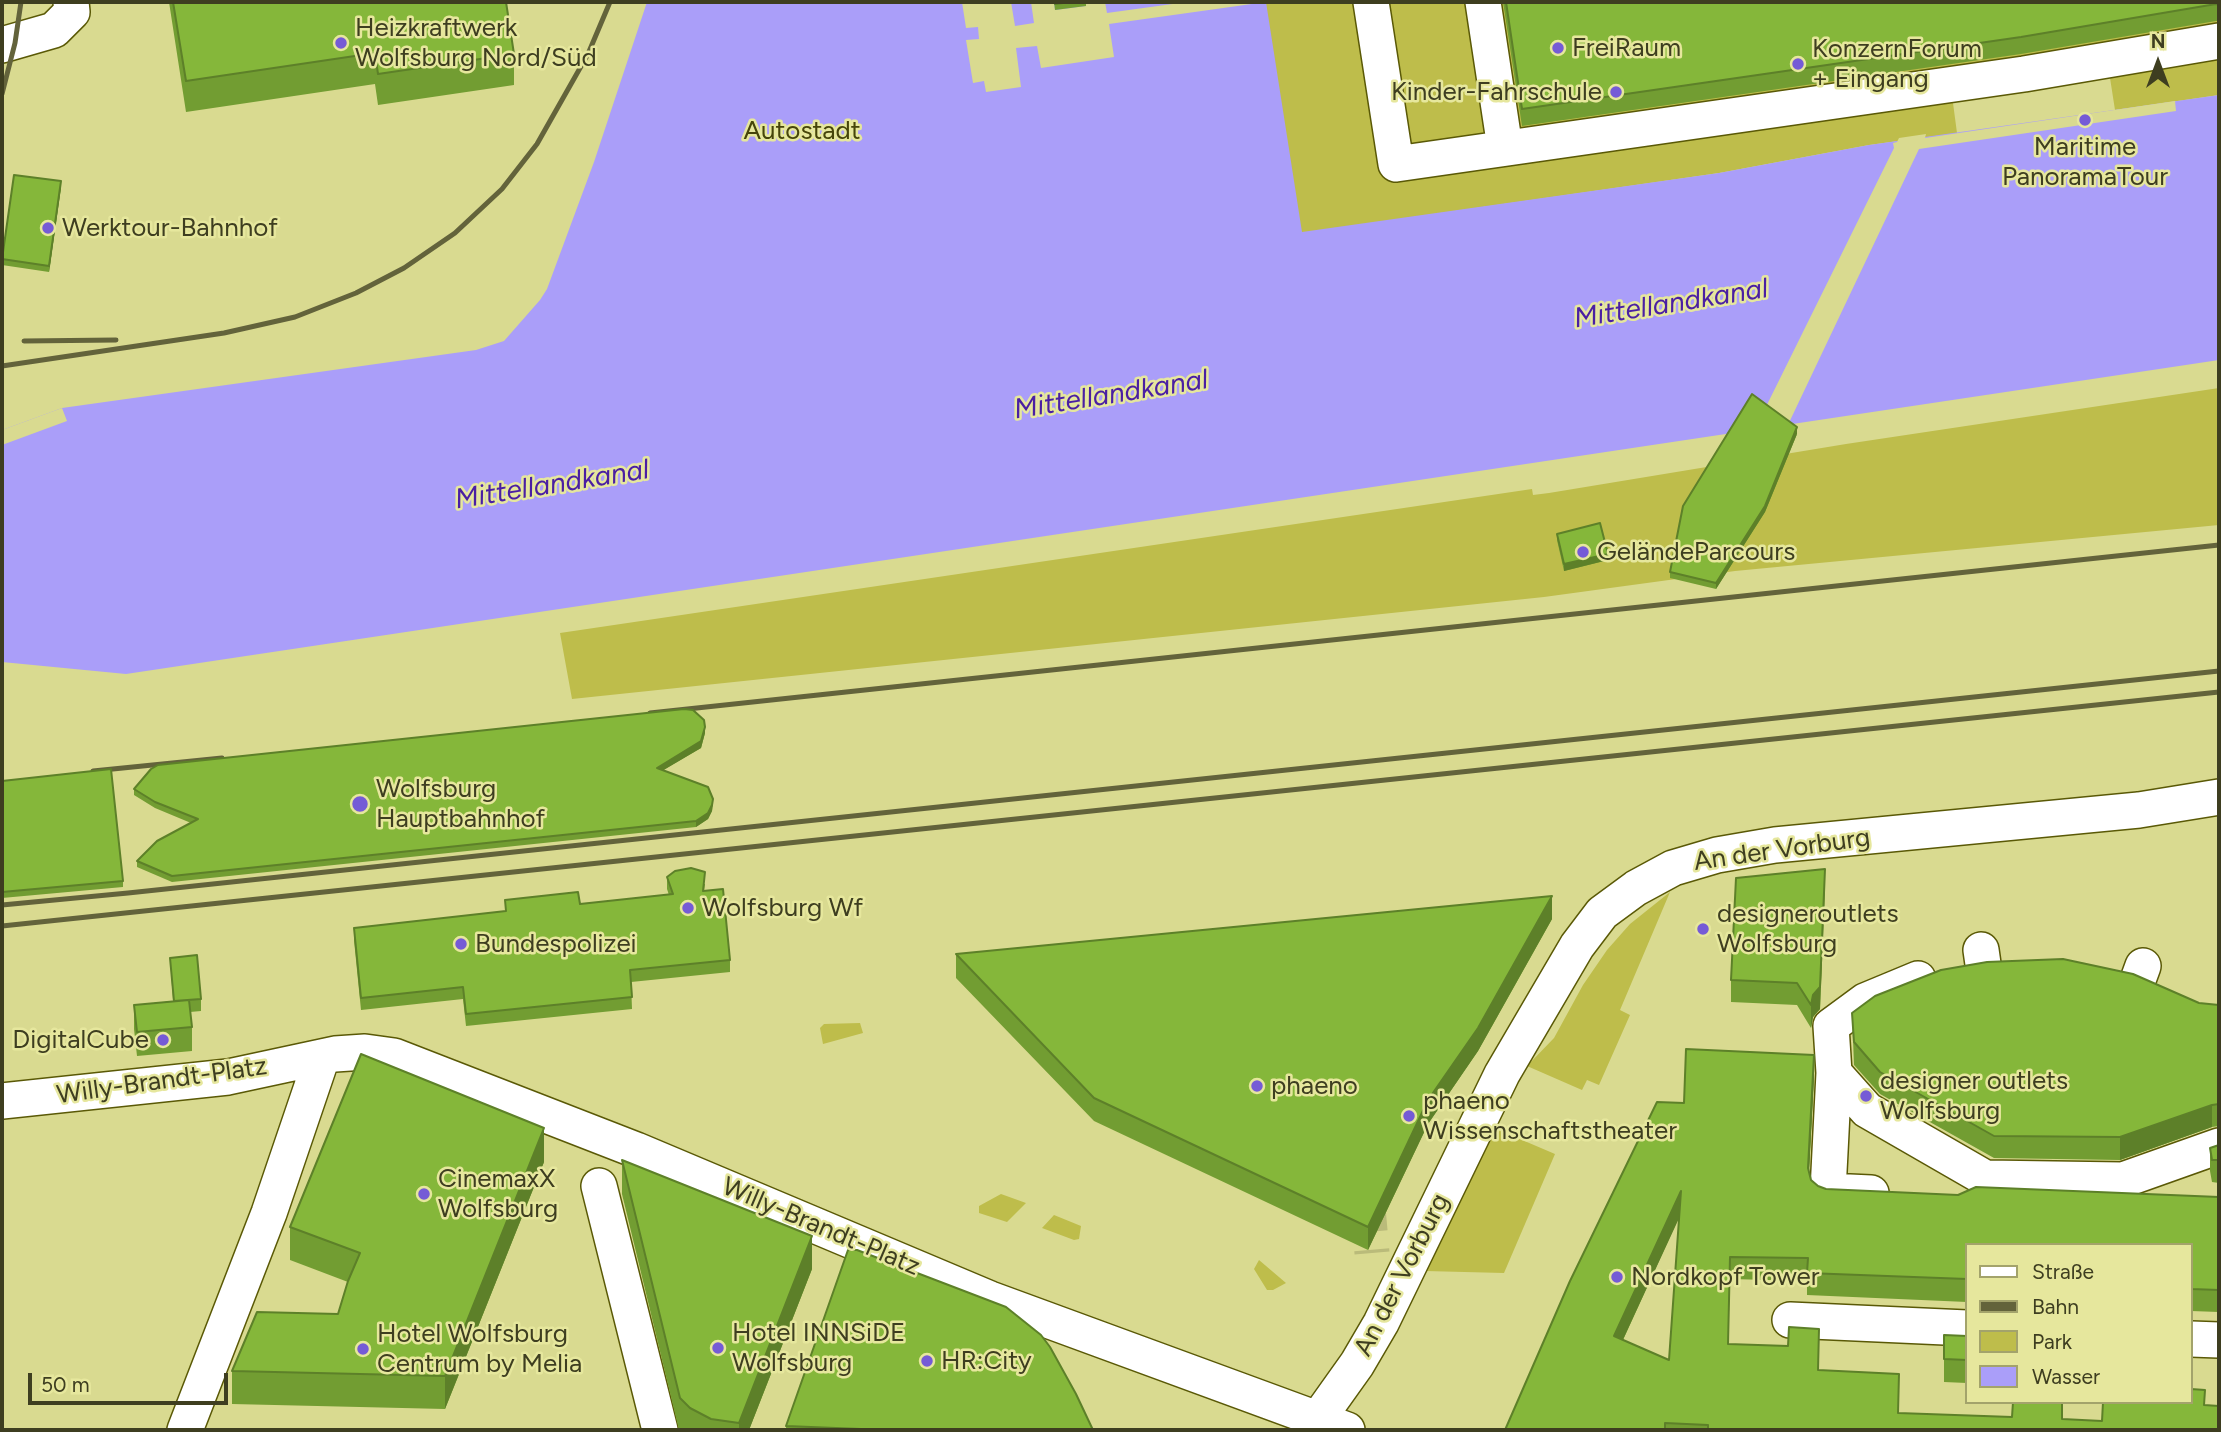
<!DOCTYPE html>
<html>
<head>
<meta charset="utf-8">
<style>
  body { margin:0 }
  #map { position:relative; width:2221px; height:1432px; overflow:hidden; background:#d9da90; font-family:Figtree,sans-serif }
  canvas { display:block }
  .frame { position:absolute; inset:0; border:4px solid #3e3e20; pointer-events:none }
  .legend { position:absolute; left:1965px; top:1243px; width:228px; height:161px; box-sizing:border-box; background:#e6e79d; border:2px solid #a3a36b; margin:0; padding:9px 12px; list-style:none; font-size:21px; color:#3e3e20 }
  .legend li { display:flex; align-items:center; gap:14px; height:35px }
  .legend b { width:35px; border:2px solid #a3a36b }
  .north { position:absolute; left:2123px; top:28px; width:70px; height:70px; -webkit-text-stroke:5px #e6e79d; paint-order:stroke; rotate:0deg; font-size:19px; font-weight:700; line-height:28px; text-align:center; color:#3e3e20 }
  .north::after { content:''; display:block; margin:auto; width:24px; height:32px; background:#3e3e20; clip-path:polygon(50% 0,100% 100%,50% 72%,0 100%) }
  .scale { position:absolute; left:28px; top:1373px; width:200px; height:32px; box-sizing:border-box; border:4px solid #3e3e20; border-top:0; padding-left:9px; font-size:21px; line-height:24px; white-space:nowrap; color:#3e3e20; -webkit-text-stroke:5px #e6e79d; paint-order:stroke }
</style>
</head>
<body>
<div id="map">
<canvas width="2221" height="1432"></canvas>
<div class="frame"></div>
<ul class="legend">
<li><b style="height:9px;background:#fff"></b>Straße</li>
<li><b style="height:9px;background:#63633b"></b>Bahn</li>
<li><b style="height:19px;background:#bebd4b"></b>Park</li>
<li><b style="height:19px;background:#aa9ef9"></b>Wasser</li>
</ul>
<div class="north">N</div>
<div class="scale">50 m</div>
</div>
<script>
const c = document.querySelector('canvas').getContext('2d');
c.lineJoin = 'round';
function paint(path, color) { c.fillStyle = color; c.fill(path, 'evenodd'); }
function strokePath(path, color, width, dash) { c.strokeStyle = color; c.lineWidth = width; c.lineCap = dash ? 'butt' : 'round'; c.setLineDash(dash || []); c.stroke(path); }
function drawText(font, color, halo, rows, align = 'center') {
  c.font = font + ' Figtree,sans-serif'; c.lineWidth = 5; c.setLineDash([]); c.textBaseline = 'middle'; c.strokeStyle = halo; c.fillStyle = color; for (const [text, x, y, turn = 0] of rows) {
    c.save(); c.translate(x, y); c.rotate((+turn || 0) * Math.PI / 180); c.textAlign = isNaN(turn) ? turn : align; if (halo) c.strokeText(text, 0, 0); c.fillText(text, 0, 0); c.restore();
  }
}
paint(new Path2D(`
  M 699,2 L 2219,2 L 2219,31 L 1951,88 L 1957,133 L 1869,145 L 1719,173 L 1302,233 Z
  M 2219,49 L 2219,95 L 2115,110 L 2108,65 Z
  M 2219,388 L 2219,525 L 1735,571 L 1544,597 L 572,699 L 560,633 L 1532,489 L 1533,495 L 1549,493 L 1846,444 Z
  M 1670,892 L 1620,1010 L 1630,1015 L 1599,1085 L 1587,1080 L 1582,1090 L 1527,1066 L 1554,1038 L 1583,985 L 1607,950 L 1630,924 Z
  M 860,1023 L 863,1033 L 823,1044 L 820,1028 L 824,1024 Z
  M 1494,1128 L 1555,1154 L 1504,1273 L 1425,1271 Z
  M 1001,1194 L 1026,1203 L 1007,1222 L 979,1213 L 979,1206 Z
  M 1054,1215 L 1081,1226 L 1079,1239 L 1074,1240 L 1042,1228 Z
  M 1259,1260 L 1286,1283 L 1273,1290 L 1267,1290 L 1254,1269 Z`), '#bebd4b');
paint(new Path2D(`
  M 647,2 L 1266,2 L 1302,232 L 1719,173 L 1869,145 L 2219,95 L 2219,360 L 126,674 L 2,662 L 2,430 L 62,408 L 476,350 L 504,341 L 540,300 L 547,289 L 594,162 Z`), '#aa9ef9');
paint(new Path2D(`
  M 962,2 L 1011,2 L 1015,26 L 1034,23 L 1031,2 L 1054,2 L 1055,10 L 1086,6 L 1086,2 L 1105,2 L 1107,13 L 1187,2 L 1266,2 L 1109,24 L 1114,57 L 1041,68 L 1037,46 L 1016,48 L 1021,87 L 986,92 L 984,81 L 973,83 L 966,40 L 979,39 L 978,27 L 966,28 Z
  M 2175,101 L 2176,111 L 1919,149 L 1786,429 L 1753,433 L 1894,148 L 1893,143 L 1897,142 L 1899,138 L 1926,134 L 1925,138 Z
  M 62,408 L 67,421 L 2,445 L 2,430 Z`), '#d9da90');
strokePath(new Path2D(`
  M 1367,1197 L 1372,1253`), '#babb7a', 35, [35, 18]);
const minor = new Path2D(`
  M 1371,2 L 1396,164 L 2024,74 L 2219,41
  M 1483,2 L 1505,148
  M 2,45 L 54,30 L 72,12 L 71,2
  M 1981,950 L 1983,964
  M 2139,977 L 2143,966
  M 1918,979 L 1865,1001 L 1831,1026 L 1834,1073 L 1867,1110 L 1985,1178 L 2123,1180 L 2219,1146
  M 1834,1073 L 1828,1191 L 1871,1193
  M 2,1101 L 228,1077 L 335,1054 L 365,1052 L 394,1056 L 636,1150 L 990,1299 L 1347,1430
  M 599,1186 L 660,1430
  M 1790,1320 L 1967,1328
  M 2191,1339 L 2219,1340
  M 185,1430 L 269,1213 L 322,1057
  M 1310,1430 L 1357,1364 L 1381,1323 L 1502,1074 L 1577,946 L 1602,913 L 1636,888 L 1673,868 L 1717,855 L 1775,845 L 2139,810 L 2219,797`);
strokePath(minor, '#5a5906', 38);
strokePath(minor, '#fff', 35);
strokePath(new Path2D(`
  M 2,94 L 15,43 L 21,2
  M 24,341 L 116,340
  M 2,366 L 224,333 L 295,317 L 356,293 L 404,268 L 455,233 L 502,189 L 537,144 L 588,54 L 610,2
  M 650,713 L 2219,545
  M 93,771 L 222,758
  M 2,905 L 128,893 L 2219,671
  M 2,926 L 2219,692`), '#63633b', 5);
paint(new Path2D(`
  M 169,2 L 506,2 L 514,54 L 514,85 L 378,105 L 375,84 L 186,112 Z
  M 1054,2 L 1086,2 L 1086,6 L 1055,10 Z
  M 1503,2 L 2219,2 L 2219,21 L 2216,21 L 2021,54 L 1522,126 Z
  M 61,187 L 49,272 L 2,265 L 2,259 Z
  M 1797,434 L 1765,512 L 1716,589 L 1670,578 L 1670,572 Z
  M 1557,534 L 1608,560 L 1564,571 L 1557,540 Z
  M 705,733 L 701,748 L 663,770 L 713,805 L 712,811 L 708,819 L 696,827 L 172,882 L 137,867 L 137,861 L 191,823 L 155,808 L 134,795 L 134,789 Z
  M 2,781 L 123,881 L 123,887 L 2,898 Z
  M 667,877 L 705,884 L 704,891 L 730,960 L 730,972 L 631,982 L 632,1009 L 466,1026 L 463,999 L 361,1010 L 354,940 L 354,928 L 505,911 L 505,900 L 580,904 L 669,895 L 667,889 Z
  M 1825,891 L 1820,1009 L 1813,1017 L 1811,1028 L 1797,1005 L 1731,1002 L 1731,980 Z
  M 1552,919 L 1478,1051 L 1428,1124 L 1368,1250 L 1094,1121 L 956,978 L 956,954 Z
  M 170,958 L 201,999 L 201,1011 L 190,1012 L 192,1027 L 192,1051 L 137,1056 L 134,1029 L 134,1005 L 173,1001 Z
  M 2199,1003 L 2219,1005 L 2219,1126 L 2212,1127 L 2120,1160 L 1994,1158 L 1880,1094 L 1854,1065 L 1852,1013 Z
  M 1814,1077 L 1809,1172 L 1811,1180 L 1818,1186 L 1826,1189 L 1958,1195 L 2219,1197 L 2219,1312 L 2191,1311 L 2191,1245 L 1967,1245 L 1967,1302 L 1807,1295 L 1807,1281 L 1730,1279 L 1728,1344 L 1819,1351 L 1818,1370 L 1899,1396 L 1899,1413 L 2102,1421 L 2205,1405 L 2219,1430 L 1505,1430 L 1684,1103 ZM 1679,1217 L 1669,1360 L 1623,1340 Z
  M 2219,1145 L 2219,1183 L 2212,1182 L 2210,1171 L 2210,1148 Z
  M 622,1160 L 812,1269 L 749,1430 L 679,1430 L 622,1194 Z
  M 544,1162 L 445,1409 L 232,1404 L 232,1371 L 338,1314 L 348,1282 L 290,1260 L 290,1227 Z
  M 1967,1336 L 1967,1383 L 1944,1382 L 1944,1359 Z
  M 786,1426 L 1093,1430 L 786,1430 Z`), '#729d32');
paint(new Path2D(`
  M 61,181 L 61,187 L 49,272 L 49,266 Z
  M 1797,427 L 1797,434 L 1765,512 L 1716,589 L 1716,583 Z
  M 1608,554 L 1608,560 L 1564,571 L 1564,564 Z
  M 705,727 L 705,733 L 701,748 L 657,774 L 657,768 Z
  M 713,799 L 712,811 L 708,819 L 696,827 L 696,821 Z
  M 1825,869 L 1820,1009 L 1813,1017 L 1811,1028 L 1811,1005 Z
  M 1552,896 L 1552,919 L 1478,1051 L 1428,1124 L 1368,1250 L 1368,1227 L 1428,1100 Z
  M 1814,1055 L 1814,1077 L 1808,1191 L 1808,1168 Z
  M 2212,1105 L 2212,1127 L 2120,1160 L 2120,1137 Z
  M 544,1128 L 544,1162 L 445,1409 L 445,1376 Z
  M 1681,1191 L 1681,1214 L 1614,1359 L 1614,1336 Z
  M 812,1236 L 812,1269 L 749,1430 L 739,1430 L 739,1423 Z`), '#5d8029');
const building = new Path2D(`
  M 173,2 L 506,2 L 514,54 L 378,74 L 375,53 L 186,81 Z
  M 1055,2 L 1071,2 L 1055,4 Z
  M 1506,2 L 2219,2 L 2219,5 L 2216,4 L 2021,37 L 1522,109 Z
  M 14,175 L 61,181 L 49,266 L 2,259 Z
  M 1752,394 L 1797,427 L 1765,506 L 1716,583 L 1670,572 L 1683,506 Z
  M 1600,523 L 1608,554 L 1564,564 L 1557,534 Z
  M 684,709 L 693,710 L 704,720 L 705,727 L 701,741 L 657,768 L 708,787 L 713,799 L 712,805 L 708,813 L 696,821 L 172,876 L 137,861 L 157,841 L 198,819 L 155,802 L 134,789 L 151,769 L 158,765 Z
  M 111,769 L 123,881 L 2,892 L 2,781 Z
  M 691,868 L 705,872 L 703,891 L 723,889 L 730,960 L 630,970 L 632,997 L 466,1014 L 463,987 L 361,998 L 354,928 L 506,911 L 505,900 L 578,892 L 580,904 L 673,894 L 667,877 L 675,871 Z
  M 1825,869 L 1820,987 L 1813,995 L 1811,1005 L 1797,983 L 1731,980 L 1736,878 Z
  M 1552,896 L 1478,1028 L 1428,1100 L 1368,1227 L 1094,1098 L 956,954 Z
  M 197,955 L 201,999 L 174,1001 L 170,958 Z
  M 2063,959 L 2133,974 L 2199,1003 L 2219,1005 L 2219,1104 L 2212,1105 L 2120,1137 L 1994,1136 L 1880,1072 L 1854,1042 L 1852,1013 L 1875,996 L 1941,970 L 1987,962 Z
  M 189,1000 L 192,1027 L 137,1032 L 134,1005 Z
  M 1686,1049 L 1814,1055 L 1808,1168 L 1811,1180 L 1818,1186 L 1826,1189 L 1958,1195 L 1976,1187 L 2219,1197 L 2219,1290 L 2191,1289 L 2191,1245 L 1967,1245 L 1967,1279 L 1807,1273 L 1808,1258 L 1730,1257 L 1728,1344 L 1788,1346 L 1789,1327 L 1819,1329 L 1818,1370 L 1899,1374 L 1898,1413 L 2012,1417 L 2013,1402 L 2062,1402 L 2062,1419 L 2102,1421 L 2103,1402 L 2191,1402 L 2191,1389 L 2205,1390 L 2204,1405 L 2219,1406 L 2219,1430 L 1708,1430 L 1708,1425 L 1665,1423 L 1665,1430 L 1505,1430 L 1570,1281 L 1657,1102 L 1684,1103 ZM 1681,1191 L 1669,1360 L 1614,1336 Z
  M 361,1054 L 544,1128 L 445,1376 L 232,1371 L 257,1312 L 338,1314 L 348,1281 L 360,1253 L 290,1227 Z
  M 2219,1145 L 2219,1160 L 2212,1160 L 2210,1148 Z
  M 622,1160 L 812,1236 L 739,1423 L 711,1419 L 690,1408 L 680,1398 Z
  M 848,1250 L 857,1250 L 1006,1307 L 1041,1335 L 1050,1347 L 1076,1394 L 1093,1430 L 886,1430 L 786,1426 Z
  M 1944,1335 L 1967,1336 L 1967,1360 L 1944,1359 Z`);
paint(building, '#85b73a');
strokePath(building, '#5d8029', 2);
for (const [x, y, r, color] of [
  [341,43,7,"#755bd6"],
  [1558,48,7,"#755bd6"],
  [1798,64,7,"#755bd6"],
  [1616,92,7,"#755bd6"],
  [2085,120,7,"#755bd6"],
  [48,228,7,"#755bd6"],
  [1583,552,7,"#755bd6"],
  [360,804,9,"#755bd6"],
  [688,908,7,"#755bd6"],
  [1703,929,7,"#755bd6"],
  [461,944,7,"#755bd6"],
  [163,1040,7,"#755bd6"],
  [1257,1086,7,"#755bd6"],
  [1866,1096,7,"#755bd6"],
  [1409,1116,7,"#755bd6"],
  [424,1194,7,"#755bd6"],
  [1617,1277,7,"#755bd6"],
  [718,1348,7,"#755bd6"],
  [363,1349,7,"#755bd6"],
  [927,1361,7,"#755bd6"]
]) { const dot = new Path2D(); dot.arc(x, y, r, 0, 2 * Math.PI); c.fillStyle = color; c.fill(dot); strokePath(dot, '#e6e79d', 2.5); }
drawText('26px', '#3e3e20', '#e6e79d', [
  ["Heizkraftwerk",355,28],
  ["Wolfsburg Nord/Süd",355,58],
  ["FreiRaum",1572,48],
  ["KonzernForum",1812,49],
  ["+ Eingang",1812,79],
  ["Kinder-Fahrschule",1602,92,"right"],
  ["Maritime",2085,147,"center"],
  ["PanoramaTour",2085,177,"center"],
  ["Werktour-Bahnhof",62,228],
  ["GeländeParcours",1597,552],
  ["Wolfsburg",376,789],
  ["Hauptbahnhof",376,819],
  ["Wolfsburg Wf",702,908],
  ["designeroutlets",1717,914],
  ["Wolfsburg",1717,944],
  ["Bundespolizei",475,944],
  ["DigitalCube",149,1040,"right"],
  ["designer outlets",1880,1081],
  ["Wolfsburg",1880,1111],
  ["phaeno",1271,1086],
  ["phaeno",1423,1101],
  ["Wissenschaftstheater",1423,1131],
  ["CinemaxX",438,1179],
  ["Wolfsburg",438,1209],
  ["Nordkopf Tower",1631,1277],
  ["Hotel INNSiDE",732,1333],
  ["Wolfsburg",732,1363],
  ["Hotel Wolfsburg",377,1334],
  ["Centrum by Melia",377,1364],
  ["HR:City",941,1361]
], 'left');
drawText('26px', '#46450a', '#e6e79d', [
  ["Autostadt",802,131]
]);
drawText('26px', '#3e3e20', '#e6e79d', [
  ["An der Vorburg",1782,850,-8],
  ["Willy-Brandt-Platz",162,1081,-8],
  ["Willy-Brandt-Platz",821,1227,23],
  ["An der Vorburg",1402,1275,-63]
]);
drawText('italic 28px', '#4a1fa3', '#e6e79d', [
  ["Mittellandkanal",1671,304,-9],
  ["Mittellandkanal",1111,395,-9],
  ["Mittellandkanal",552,485,-9]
]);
</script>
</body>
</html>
